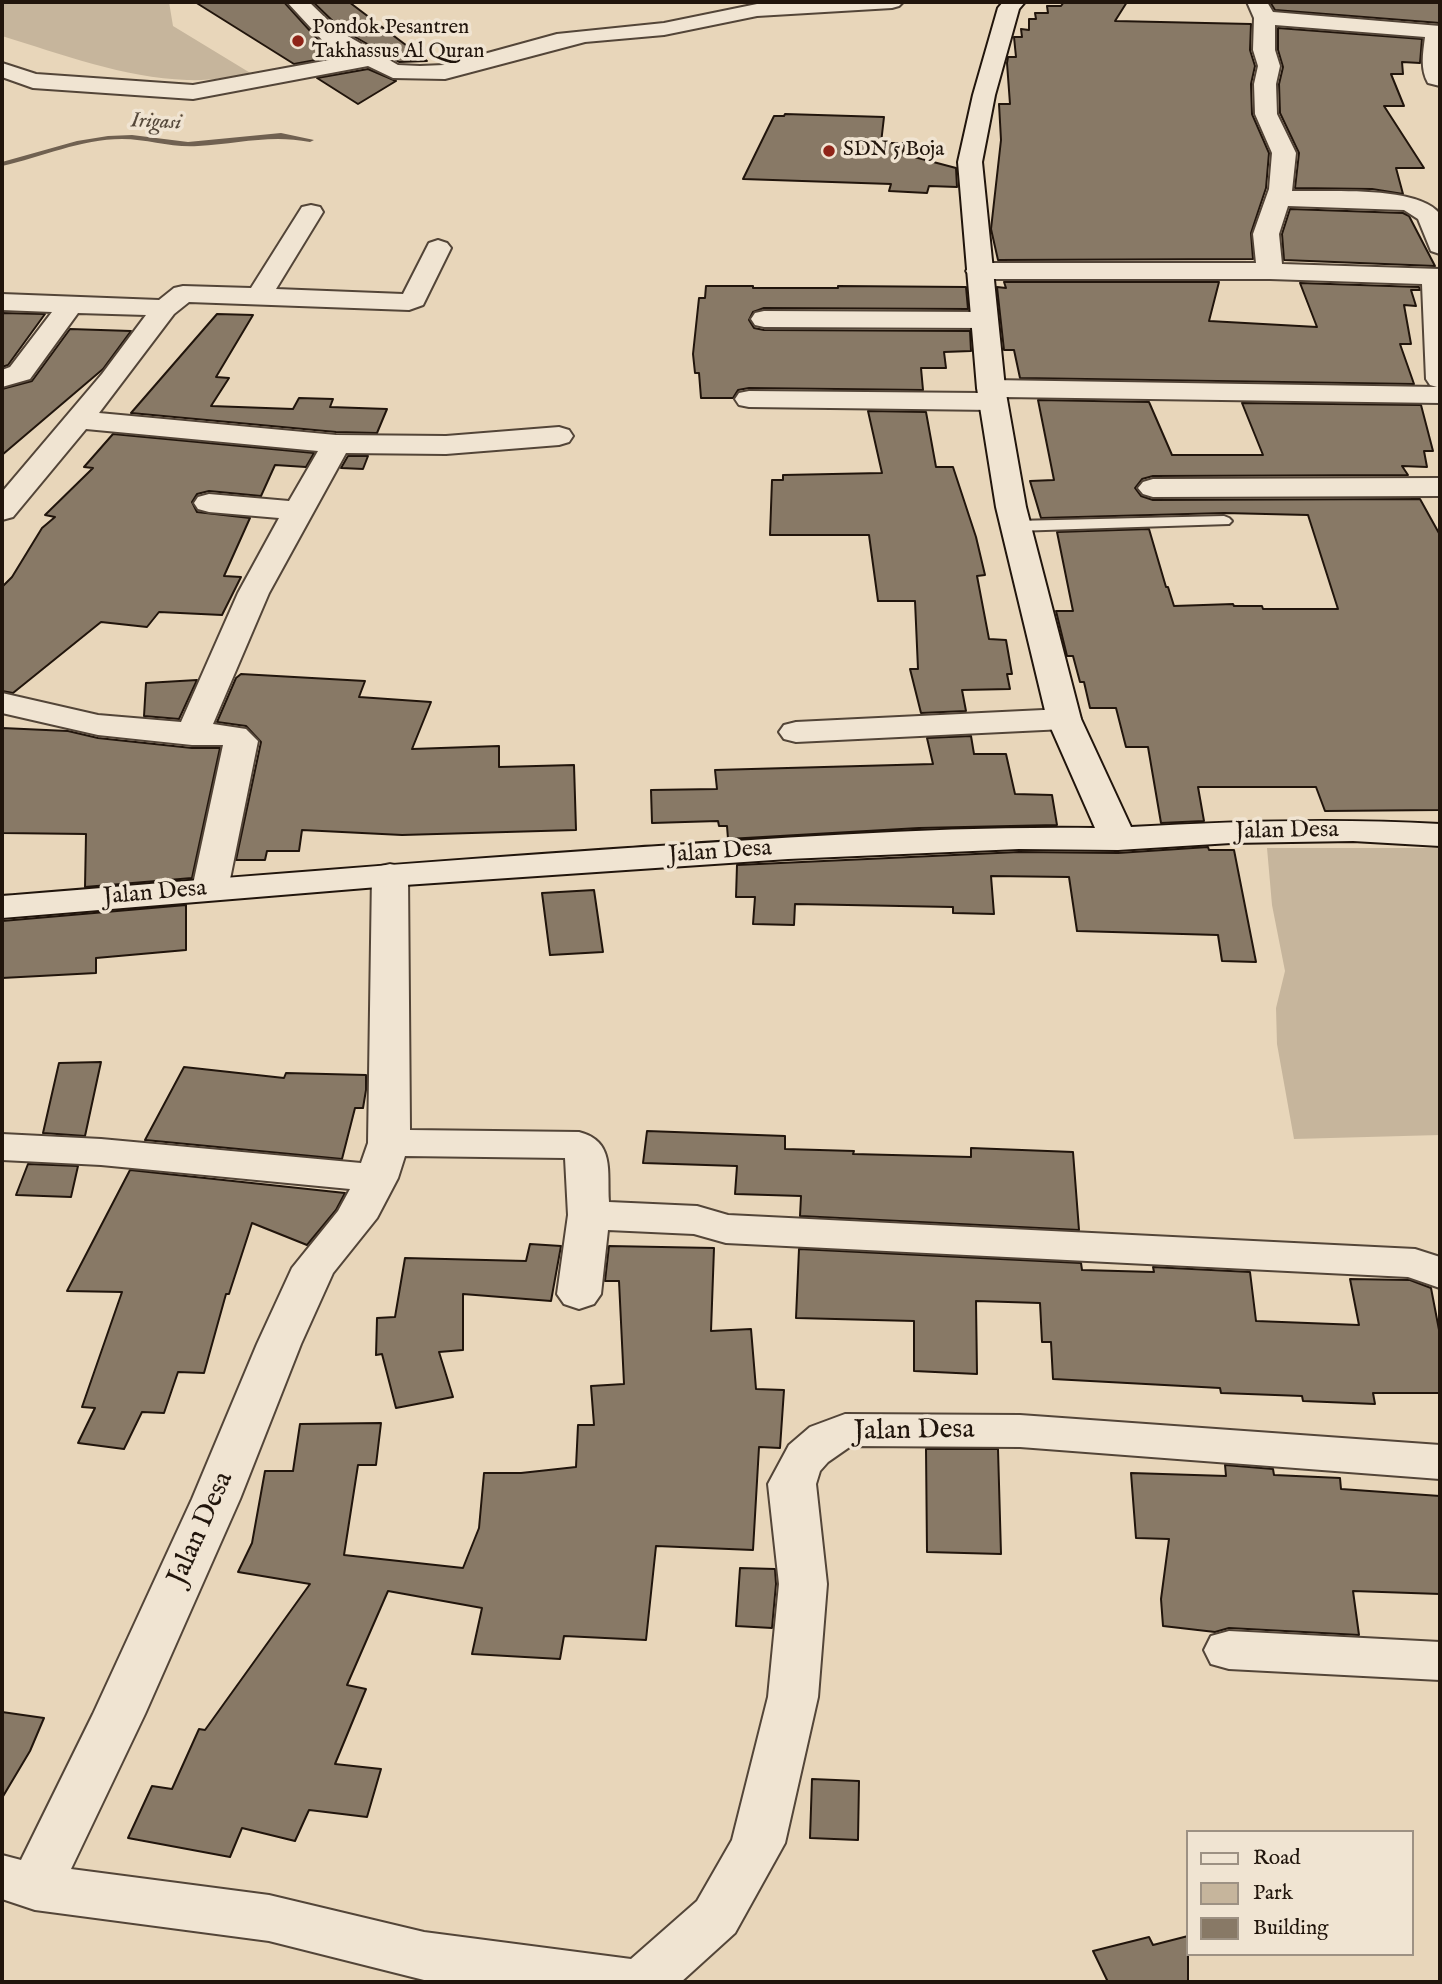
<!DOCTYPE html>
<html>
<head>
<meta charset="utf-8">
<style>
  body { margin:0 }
  #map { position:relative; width:1442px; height:1984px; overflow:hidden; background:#e8d6ba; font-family:"IM FELL English",serif }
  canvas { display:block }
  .frame { position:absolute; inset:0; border:4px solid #21150c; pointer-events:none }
  .legend { position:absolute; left:1186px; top:1830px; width:228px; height:126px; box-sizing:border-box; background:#f0e4d2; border:2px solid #9d9183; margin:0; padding:9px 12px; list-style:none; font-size:21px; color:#21150c }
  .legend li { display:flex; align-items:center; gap:14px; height:35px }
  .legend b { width:35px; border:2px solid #9d9183 }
</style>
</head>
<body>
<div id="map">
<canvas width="1442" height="1984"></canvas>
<div class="frame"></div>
<ul class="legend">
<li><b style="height:9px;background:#f0e4d2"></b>Road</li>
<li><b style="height:19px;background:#c6b59c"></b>Park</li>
<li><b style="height:19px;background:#887966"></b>Building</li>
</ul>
</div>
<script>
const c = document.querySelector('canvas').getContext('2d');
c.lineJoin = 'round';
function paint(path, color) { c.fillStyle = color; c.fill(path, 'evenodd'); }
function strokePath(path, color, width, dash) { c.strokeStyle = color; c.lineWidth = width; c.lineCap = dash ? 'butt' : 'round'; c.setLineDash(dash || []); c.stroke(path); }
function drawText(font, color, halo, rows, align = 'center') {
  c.font = font + ' "IM FELL English",serif'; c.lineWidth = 7; c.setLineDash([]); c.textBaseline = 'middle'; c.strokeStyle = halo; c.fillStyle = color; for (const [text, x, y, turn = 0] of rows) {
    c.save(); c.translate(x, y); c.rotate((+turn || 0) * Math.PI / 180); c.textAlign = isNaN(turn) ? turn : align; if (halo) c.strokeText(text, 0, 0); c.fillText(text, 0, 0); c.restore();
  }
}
paint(new Path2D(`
  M 2,2 L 169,2 L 173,26 L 252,74 C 230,77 209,81 187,80 C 124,78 61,54 2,36 Z
  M 1267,848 L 1440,848 L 1440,1135 L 1294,1139 L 1277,1044 L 1276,1008 L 1285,971 L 1272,905 Z`), '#c6b59c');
paint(new Path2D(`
  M 281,133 L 314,140 L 310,142 C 270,134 237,144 198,146 C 172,148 148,139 122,139 C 81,139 42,157 2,166 L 2,162 L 77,141 L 108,136 L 132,135 L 188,142 Z`), '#706151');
const building = new Path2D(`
  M 195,2 L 284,2 L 321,43 L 343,55 L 294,64 Z
  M 313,2 L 349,2 L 427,61 L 399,62 L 341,29 Z
  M 1064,2 L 1127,2 L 1115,21 L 1251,24 L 1250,50 L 1255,66 L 1251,84 L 1252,114 L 1269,153 L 1266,188 L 1251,233 L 1253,259 L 998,260 L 991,229 L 1001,140 L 999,104 L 1010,104 L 1007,63 L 1008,57 L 1016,57 L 1014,37 L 1022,37 L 1021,29 L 1029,30 L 1029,19 L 1036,19 L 1035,13 L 1048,13 L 1047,6 L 1061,6 Z
  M 1270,2 L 1440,2 L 1440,23 L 1275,10 Z
  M 1278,28 L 1422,39 L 1420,63 L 1402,62 L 1403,74 L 1391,74 L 1404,106 L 1384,106 L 1424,168 L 1396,168 L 1403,194 L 1372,189 L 1295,188 L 1299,153 L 1280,113 L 1279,84 L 1283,67 L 1278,50 Z
  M 368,69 L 396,81 L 358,104 L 317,78 Z
  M 785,114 L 884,117 L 881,143 L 904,143 L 903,154 L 956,168 L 957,187 L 929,186 L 927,193 L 889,191 L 891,184 L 743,179 L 774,116 L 784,116 Z
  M 1290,209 L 1403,213 L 1409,216 L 1435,266 L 1284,260 L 1282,234 Z
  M 1004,282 L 1219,282 L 1209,321 L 1317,327 L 1300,283 L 1419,287 L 1420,290 L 1411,290 L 1416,306 L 1404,305 L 1411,344 L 1400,344 L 1414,384 L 1020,378 L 1014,350 L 1004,350 L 997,287 L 1006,288 Z
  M 706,286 L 753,286 L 753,288 L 838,288 L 838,286 L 966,287 L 968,309 L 764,308 L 753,312 L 749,320 L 754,328 L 764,330 L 970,331 L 971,351 L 944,352 L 946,368 L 921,368 L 923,390 L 749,388 L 738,390 L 733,398 L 701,398 L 699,373 L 695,373 L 693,354 L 699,298 L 705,298 Z
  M 2,313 L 45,314 L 8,365 L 2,367 Z
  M 217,314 L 253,315 L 216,377 L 229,378 L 211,406 L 293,409 L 299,398 L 333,399 L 330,407 L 387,409 L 377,433 L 336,432 L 131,413 Z
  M 70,329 L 131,331 L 103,369 L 2,455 L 2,389 L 32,381 Z
  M 1038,400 L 1149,402 L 1172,455 L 1263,455 L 1242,403 L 1421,405 L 1433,451 L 1424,451 L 1427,467 L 1402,466 L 1408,475 L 1153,476 L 1142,479 L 1135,488 L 1141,496 L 1153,500 L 1420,499 L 1440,535 L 1440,810 L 1325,811 L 1316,787 L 1198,787 L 1204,821 L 1161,823 L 1148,747 L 1126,747 L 1116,708 L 1090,708 L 1084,682 L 1080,682 L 1073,656 L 1067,656 L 1056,611 L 1073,611 L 1057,532 L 1149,529 L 1166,587 L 1168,587 L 1174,606 L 1233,604 L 1234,606 L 1262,606 L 1263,609 L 1338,609 L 1308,515 L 1224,513 L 1041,518 L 1030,481 L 1054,480 Z
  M 868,411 L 926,412 L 936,467 L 953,467 L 976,537 L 985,575 L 977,576 L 989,639 L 1006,640 L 1012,674 L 1007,674 L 1010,689 L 962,690 L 966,711 L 921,713 L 910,669 L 918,669 L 915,601 L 878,601 L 869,535 L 770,535 L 772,480 L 783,480 L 783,475 L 882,473 Z
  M 113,434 L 314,453 L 306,467 L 275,465 L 261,496 L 209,491 L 197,494 L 192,502 L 197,512 L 250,518 L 224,576 L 241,577 L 222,615 L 159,612 L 147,627 L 101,622 L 13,693 L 2,691 L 2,587 L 12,577 L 42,528 L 55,517 L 45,515 L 93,468 L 84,467 Z
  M 348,456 L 368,456 L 363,469 L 341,468 Z
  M 241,674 L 365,681 L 359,697 L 431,702 L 412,749 L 499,746 L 499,767 L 574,765 L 576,830 L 402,835 L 302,830 L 299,851 L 267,851 L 265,860 L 236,860 L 261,742 L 246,726 L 217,722 L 236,678 Z
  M 197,680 L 179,719 L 144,716 L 146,683 Z
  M 2,728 L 68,731 L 98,738 L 192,748 L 220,748 L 192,878 L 85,887 L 86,834 L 2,833 Z
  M 971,736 L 974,754 L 1006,754 L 1015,794 L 1052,795 L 1057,825 L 919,828 L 728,839 L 727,826 L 719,826 L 718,821 L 652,823 L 651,790 L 717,789 L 715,770 L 933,764 L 927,738 Z
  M 1208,847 L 1209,850 L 1234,850 L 1256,962 L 1222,961 L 1218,935 L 1077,931 L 1069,877 L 991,876 L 994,914 L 953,913 L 953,907 L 795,904 L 794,925 L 753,924 L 755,897 L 736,897 L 737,865 L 1019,852 L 1118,853 Z
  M 594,890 L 603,952 L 550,955 L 542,893 Z
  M 186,905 L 186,950 L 96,958 L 96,973 L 2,978 L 2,921 Z
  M 101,1062 L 85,1136 L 43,1133 L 59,1063 Z
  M 184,1067 L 284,1078 L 286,1073 L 366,1075 L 366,1090 L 363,1108 L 355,1108 L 342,1159 L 145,1140 Z
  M 647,1131 L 785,1136 L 785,1149 L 854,1151 L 853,1154 L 971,1157 L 971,1148 L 1073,1152 L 1079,1230 L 800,1216 L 801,1196 L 735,1194 L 737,1166 L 643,1163 Z
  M 28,1164 L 78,1166 L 71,1197 L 16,1195 Z
  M 130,1170 L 345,1193 L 336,1210 L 307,1245 L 252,1223 L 229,1294 L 226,1294 L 204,1373 L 178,1372 L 164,1413 L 142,1412 L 124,1449 L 78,1443 L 95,1408 L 82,1407 L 122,1292 L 67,1291 Z
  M 530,1244 L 561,1246 L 551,1301 L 463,1294 L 463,1350 L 439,1352 L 453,1397 L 396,1408 L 382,1354 L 376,1355 L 377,1318 L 395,1317 L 405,1258 L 526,1261 Z
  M 609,1246 L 714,1248 L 711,1331 L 751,1329 L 756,1389 L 784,1390 L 780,1448 L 759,1447 L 753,1550 L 656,1546 L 646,1640 L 564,1636 L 560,1659 L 472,1654 L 482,1608 L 388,1591 L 347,1685 L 366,1689 L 335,1764 L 381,1769 L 367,1817 L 309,1810 L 295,1841 L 242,1828 L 230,1857 L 128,1838 L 152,1786 L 172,1789 L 199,1729 L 205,1730 L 310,1584 L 238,1572 L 252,1543 L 265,1471 L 293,1471 L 300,1424 L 381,1423 L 376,1465 L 358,1465 L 344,1555 L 463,1568 L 479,1528 L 484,1473 L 521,1473 L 576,1467 L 578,1425 L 594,1425 L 591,1386 L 624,1384 L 619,1281 L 605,1281 Z
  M 799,1249 L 1081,1263 L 1082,1270 L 1154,1272 L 1153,1267 L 1250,1272 L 1256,1321 L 1359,1325 L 1350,1279 L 1410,1280 L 1431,1288 L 1440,1335 L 1440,1393 L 1373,1393 L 1375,1404 L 1303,1401 L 1302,1396 L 1221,1393 L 1220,1388 L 1053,1379 L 1051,1342 L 1042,1342 L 1040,1303 L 976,1301 L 977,1374 L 914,1371 L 914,1321 L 796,1318 Z
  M 926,1449 L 998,1449 L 1001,1554 L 927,1552 Z
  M 1225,1465 L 1273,1469 L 1274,1475 L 1340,1478 L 1341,1489 L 1440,1496 L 1440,1594 L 1353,1591 L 1359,1635 L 1229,1628 L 1215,1632 L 1163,1626 L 1161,1599 L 1169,1539 L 1136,1538 L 1131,1473 L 1226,1476 Z
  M 740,1568 L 775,1569 L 776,1584 L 772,1628 L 736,1626 Z
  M 2,1712 L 44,1718 L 30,1751 L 2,1798 Z
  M 812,1779 L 859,1781 L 858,1840 L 810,1838 Z
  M 1188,1936 L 1188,1982 L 1108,1982 L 1093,1951 L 1149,1937 L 1153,1945 Z`);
paint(building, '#887966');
strokePath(building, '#21150c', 2);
const lane = new Path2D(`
  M 1224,516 L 1229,518 L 1232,521 L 1229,524 L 1015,531 L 1007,526 L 1015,521 Z`);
const street = new Path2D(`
  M 287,2 L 309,2 L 339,31 L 398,65 L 420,66 L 444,65 L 557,34 L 664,23 L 757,4 L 903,2 L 899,6 L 892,8 L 757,16 L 664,35 L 585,42 L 445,79 L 393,78 L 368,66 L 193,99 L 33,88 L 2,77 L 2,63 L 36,74 L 193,85 L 351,56 L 323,41 Z
  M 1247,2 L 1267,2 L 1273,12 L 1440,26 L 1440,86 L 1428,83 C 1420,69 1423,53 1425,37 L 1275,25 L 1275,50 L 1280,66 L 1276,84 L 1277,114 L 1296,153 L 1292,191 C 1328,192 1418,185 1440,214 L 1440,254 L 1431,251 L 1418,219 L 1404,210 L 1288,206 L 1279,234 L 1282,264 L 1440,269 L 1440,403 L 1003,397 L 1007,402 L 1003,408 L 993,410 L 749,407 L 739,405 L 735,399 L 739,393 L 749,391 L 981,393 L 977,388 L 981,382 L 991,380 L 1437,387 L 1430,385 L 1426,379 L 1422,284 L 1270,279 L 979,279 L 970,276 L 966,271 L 970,266 L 979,263 L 1256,263 L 1253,234 L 1269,189 L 1272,153 L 1255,114 L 1254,84 L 1258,66 L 1253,50 L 1254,18 Z
  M 311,205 L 320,207 L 323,212 L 276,289 L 403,294 L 429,243 L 438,240 L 447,243 L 451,248 L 423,305 L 409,310 L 189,302 L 174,314 L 99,413 L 336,435 L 446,436 L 559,427 L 569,430 L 573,436 L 569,442 L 559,445 L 446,454 L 346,453 L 269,593 L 213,724 L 246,729 L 258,741 L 228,889 L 223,897 L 210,900 L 197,897 L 192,889 L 223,745 L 192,745 L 98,735 L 2,713 L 2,693 L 98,715 L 181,722 L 238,593 L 279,518 L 209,512 L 198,509 L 194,503 L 198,497 L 209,494 L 289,501 L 318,451 L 86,429 L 13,517 L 2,520 L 2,492 L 102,374 L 146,315 L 78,313 L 30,379 L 2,387 L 2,370 L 10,367 L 52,312 L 2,310 L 2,294 L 159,300 L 174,288 L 183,286 L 251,288 L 302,207 Z
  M 764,311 L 984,312 L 993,314 L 997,320 L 993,326 L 984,328 L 764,327 L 755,325 L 751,319 L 755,313 Z
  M 1440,478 L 1440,496 L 1153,497 L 1143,494 L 1138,488 L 1143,482 L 1153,479 Z
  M 1064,709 L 1076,712 L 1081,719 L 1076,726 L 1064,729 L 796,742 L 784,739 L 779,732 L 784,725 L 796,722 Z
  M 390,864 L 403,867 L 408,875 L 410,1130 L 579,1132 C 615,1141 607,1171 609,1202 L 697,1206 L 728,1215 L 1415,1249 L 1440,1257 L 1440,1288 L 1408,1277 L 726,1243 L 694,1234 L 608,1230 L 601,1294 L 594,1304 L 579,1309 L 564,1304 L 557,1294 L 568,1215 L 565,1158 L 405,1156 L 398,1178 L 377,1218 L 333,1273 L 301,1344 L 240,1499 L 145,1714 L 71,1869 L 269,1895 L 424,1932 L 631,1959 L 697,1901 L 732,1840 L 768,1697 L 779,1584 L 768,1484 L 789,1445 L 810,1427 L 845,1414 L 1020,1415 L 1440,1445 L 1440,1479 L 1020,1447 L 851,1446 L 828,1462 L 820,1471 L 816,1484 L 827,1584 L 818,1697 L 785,1843 L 735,1933 L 681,1982 L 445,1982 L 424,1980 L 269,1941 L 35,1910 L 2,1899 L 2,1855 L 21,1860 L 93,1714 L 192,1499 L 257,1344 L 292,1268 L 338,1211 L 350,1189 L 101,1165 L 2,1160 L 2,1134 L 101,1139 L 361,1163 L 368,1143 L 372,875 L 377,867 Z
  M 1229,1631 L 1440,1642 L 1440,1680 L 1229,1669 L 1211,1664 L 1204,1650 L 1211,1636 Z`);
const secondary = new Path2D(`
  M 1003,2 L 1025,2 L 1019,9 L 995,95 L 982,162 L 1005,388 L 1026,507 L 1081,719 L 1131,827 C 1234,821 1336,818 1440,824 L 1440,846 L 1353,841 L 1231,843 L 1118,850 L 1019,849 L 788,859 L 390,886 L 2,918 L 2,896 C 211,879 419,862 628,848 C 783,838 939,826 1095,828 L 1047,719 L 996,507 L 977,388 L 958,162 L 973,95 L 998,8 Z`);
strokePath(lane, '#534538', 4);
strokePath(street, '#534538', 4);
strokePath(secondary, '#21150c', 4);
paint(lane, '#f0e4d2');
paint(street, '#f0e4d2');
paint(secondary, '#f0e4d2');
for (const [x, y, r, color] of [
  [298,41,7,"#8f2418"],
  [829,151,7,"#8f2418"]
]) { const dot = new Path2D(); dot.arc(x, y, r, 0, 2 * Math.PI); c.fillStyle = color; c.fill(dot); strokePath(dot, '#f0e4d2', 2.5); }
drawText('21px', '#21150c', '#f0e4d2', [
  ["Pondok Pesantren",312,29],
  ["Takhassus Al Quran",312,53],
  ["SDN 5 Boja",843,151]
], 'left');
drawText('italic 21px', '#55483a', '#f0e4d2', [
  ["Irigasi",156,123,3]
]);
drawText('24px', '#21150c', '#f0e4d2', [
  ["Jalan Desa",1287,832,-1],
  ["Jalan Desa",720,853,-4],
  ["Jalan Desa",155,894,-5]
]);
drawText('28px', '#21150c', '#f0e4d2', [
  ["Jalan Desa",914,1432,-1],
  ["Jalan Desa",202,1529,-66]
]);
</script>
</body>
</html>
